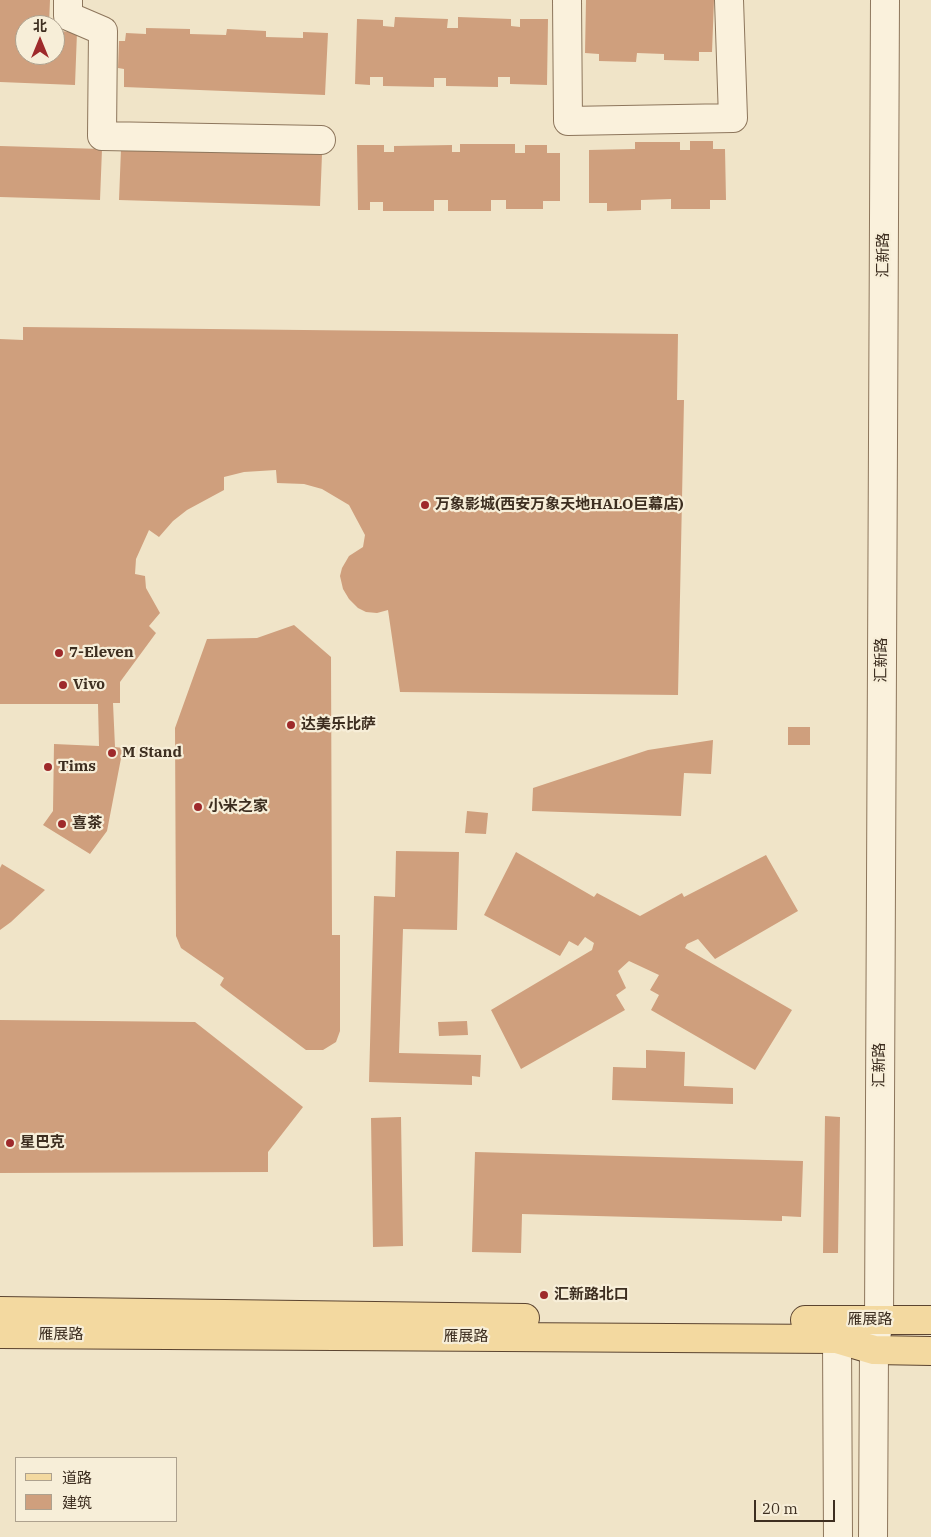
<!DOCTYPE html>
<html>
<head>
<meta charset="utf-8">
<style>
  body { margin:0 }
  #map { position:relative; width:931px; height:1537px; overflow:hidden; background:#f0e4c8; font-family:"IBM Plex Serif","Noto Sans SC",serif }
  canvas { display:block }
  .legend { position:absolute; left:15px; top:1457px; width:162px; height:65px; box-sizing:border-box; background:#f7eed8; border:1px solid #ada18e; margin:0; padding:6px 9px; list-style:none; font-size:15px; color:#3d2e20 }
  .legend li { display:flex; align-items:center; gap:10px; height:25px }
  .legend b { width:25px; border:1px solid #ada18e }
  .north { position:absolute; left:15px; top:15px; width:50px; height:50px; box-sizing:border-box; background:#f7eed8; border:1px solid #ada18e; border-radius:50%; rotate:0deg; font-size:14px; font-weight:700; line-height:20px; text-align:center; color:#3d2e20 }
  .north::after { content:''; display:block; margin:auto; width:18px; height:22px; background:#9e2a2b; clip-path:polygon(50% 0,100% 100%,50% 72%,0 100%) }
  .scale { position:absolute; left:754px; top:1500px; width:81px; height:22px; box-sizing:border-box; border:2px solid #3d2e20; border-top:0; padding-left:6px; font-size:15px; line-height:18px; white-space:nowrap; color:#3d2e20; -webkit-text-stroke:4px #f7eed8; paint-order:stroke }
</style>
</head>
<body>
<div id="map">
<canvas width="931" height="1537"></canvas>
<ul class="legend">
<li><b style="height:6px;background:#f3d9a0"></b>道路</li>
<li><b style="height:14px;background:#cf9f7d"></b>建筑</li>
</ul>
<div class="north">北</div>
<div class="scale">20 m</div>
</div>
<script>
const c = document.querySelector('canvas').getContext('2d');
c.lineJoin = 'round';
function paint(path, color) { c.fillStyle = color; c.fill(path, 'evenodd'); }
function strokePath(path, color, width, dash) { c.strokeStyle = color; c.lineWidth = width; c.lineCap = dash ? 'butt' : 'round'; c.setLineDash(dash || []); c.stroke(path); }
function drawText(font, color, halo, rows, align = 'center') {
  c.font = font + ' "IBM Plex Serif","Noto Sans SC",serif'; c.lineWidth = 4.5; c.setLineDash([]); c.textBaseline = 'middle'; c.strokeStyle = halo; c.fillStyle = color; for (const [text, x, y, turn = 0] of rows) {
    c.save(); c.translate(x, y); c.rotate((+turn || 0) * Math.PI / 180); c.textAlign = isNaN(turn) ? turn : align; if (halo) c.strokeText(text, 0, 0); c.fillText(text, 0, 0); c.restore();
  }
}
paint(new Path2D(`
  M 0,0 L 50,0 L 49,25 L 25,25 L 25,55 L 55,55 L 55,31 L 77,32 L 75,85 L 0,82 Z
  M 586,0 L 714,0 L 712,52 L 699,52 L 699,61 L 664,60 L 664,54 L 637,53 L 636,62 L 599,61 L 599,54 L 585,53 Z
  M 395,17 L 448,19 L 447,28 L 458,28 L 458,17 L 511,19 L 511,26 L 520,27 L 520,19 L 548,19 L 547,85 L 510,84 L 510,77 L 498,77 L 498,87 L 446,86 L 446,78 L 434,78 L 434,87 L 383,86 L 383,77 L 370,77 L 370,85 L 355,84 L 357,19 L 383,20 L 383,26 L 394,27 Z
  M 146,28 L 190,29 L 190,34 L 226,35 L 227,29 L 266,31 L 266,37 L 303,38 L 303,32 L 328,33 L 325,95 L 124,87 L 124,69 L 118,68 L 119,41 L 125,41 L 126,33 L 146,34 Z
  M 690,141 L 713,141 L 713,149 L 725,149 L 726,200 L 710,200 L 710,209 L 671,209 L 671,199 L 641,200 L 641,210 L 607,211 L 607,203 L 589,203 L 589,150 L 635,149 L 635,142 L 680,142 L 680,150 L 690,150 Z
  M 460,144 L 515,144 L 515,153 L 525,153 L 525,145 L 547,145 L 547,153 L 560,153 L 560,201 L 543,201 L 543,209 L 506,209 L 506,200 L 491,200 L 491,211 L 448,211 L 448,200 L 434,200 L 434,211 L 383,211 L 383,202 L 370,202 L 370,210 L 358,210 L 357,145 L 384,145 L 384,152 L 394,152 L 394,146 L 452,145 L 452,152 L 460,152 Z
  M 0,146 L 102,149 L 100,200 L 0,197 Z
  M 121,149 L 322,154 L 320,206 L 119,200 Z
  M 23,327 L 678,334 L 677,400 L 684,400 L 678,695 L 400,692 L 388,610 L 377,613 L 366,612 L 358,608 L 349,599 L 343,589 L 340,576 L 342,568 L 349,556 L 363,547 L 365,535 L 349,505 L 322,489 L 304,484 L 277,483 L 276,470 L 244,472 L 224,477 L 224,490 L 187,510 L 173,521 L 159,537 L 149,530 L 136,559 L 135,574 L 145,576 L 146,588 L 160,613 L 149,626 L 156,633 L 120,682 L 120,703 L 113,703 L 115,747 L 123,748 L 107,831 L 90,854 L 43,825 L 53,811 L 54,744 L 99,746 L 98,704 L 0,704 L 0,339 L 23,340 Z
  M 294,625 L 331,657 L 332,935 L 340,935 L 340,1031 L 336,1042 L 323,1050 L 306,1050 L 222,987 L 220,985 L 224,978 L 181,948 L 176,936 L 175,728 L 207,639 L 257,638 Z
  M 788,727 L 810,727 L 810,745 L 788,745 Z
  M 713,740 L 711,774 L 684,773 L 681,816 L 532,811 L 533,788 L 648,750 Z
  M 467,811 L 488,813 L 486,834 L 465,833 Z
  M 396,851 L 459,852 L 457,930 L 403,929 L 399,1053 L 481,1055 L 480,1077 L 472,1076 L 472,1085 L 369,1082 L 374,896 L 395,897 Z
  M 516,852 L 594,897 L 597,893 L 640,916 L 682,893 L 684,897 L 766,855 L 798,911 L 715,959 L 698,939 L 687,944 L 685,948 L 792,1010 L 755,1070 L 651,1010 L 659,995 L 650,990 L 659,975 L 629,961 L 618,971 L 626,988 L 616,995 L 625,1010 L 521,1069 L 491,1010 L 592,950 L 594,943 L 585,937 L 578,946 L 569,941 L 560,956 L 484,915 Z
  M 2,864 L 45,890 L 11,922 L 0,930 L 0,868 Z
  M 0,1020 L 195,1022 L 303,1107 L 268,1152 L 268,1172 L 0,1173 Z
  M 467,1021 L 468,1035 L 439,1036 L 438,1022 Z
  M 646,1050 L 685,1052 L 684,1086 L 733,1088 L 733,1104 L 612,1100 L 613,1067 L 646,1068 Z
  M 825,1116 L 840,1117 L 838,1253 L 823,1253 Z
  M 401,1117 L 403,1246 L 373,1247 L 371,1118 Z
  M 475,1152 L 803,1161 L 801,1217 L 782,1216 L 782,1221 L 522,1214 L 521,1253 L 472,1252 Z`), '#cf9f7d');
const minor = new Path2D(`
  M 68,0 L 68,16 L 103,31 L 102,136 L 321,140
  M 567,0 L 568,121 L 733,118 L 729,0
  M 838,1537 L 837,1339 L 857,1330
  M 873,1537 L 874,1350 L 879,1320 L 885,0`);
const major = new Path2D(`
  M 0,1311 L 525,1318
  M 805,1320 L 931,1320
  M 0,1334 L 837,1339 L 874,1350 L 931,1351`);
strokePath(minor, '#8d765c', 30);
strokePath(major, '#5b4430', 30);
strokePath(minor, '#faf1dc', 28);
strokePath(major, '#f3d9a0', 28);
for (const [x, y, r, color] of [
  [425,505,5,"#9e2a2b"],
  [59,653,5,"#9e2a2b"],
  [63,685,5,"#9e2a2b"],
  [291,725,5,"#9e2a2b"],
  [112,753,5,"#9e2a2b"],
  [48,767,5,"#9e2a2b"],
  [198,807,5,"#9e2a2b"],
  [62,824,5,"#9e2a2b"],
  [10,1143,5,"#9e2a2b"],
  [544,1295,5,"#9e2a2b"]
]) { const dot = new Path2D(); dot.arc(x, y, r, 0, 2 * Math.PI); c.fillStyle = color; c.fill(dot); strokePath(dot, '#f7eed8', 2); }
drawText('15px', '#3d2e20', '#f7eed8', [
  ["汇新路",884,255,-90],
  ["汇新路",882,660,-90],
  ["汇新路",880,1065,-90],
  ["雁展路",870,1320],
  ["雁展路",61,1335],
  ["雁展路",466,1337]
]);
drawText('bold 15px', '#3d2e20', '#f7eed8', [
  ["万象影城(西安万象天地HALO巨幕店)",435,505],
  ["7-Eleven",69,653],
  ["Vivo",73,685],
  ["达美乐比萨",301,725],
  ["M Stand",122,753],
  ["Tims",58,767],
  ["小米之家",208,807],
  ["喜茶",72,824],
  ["星巴克",20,1143],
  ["汇新路北口",554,1295]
], 'left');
</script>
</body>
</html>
